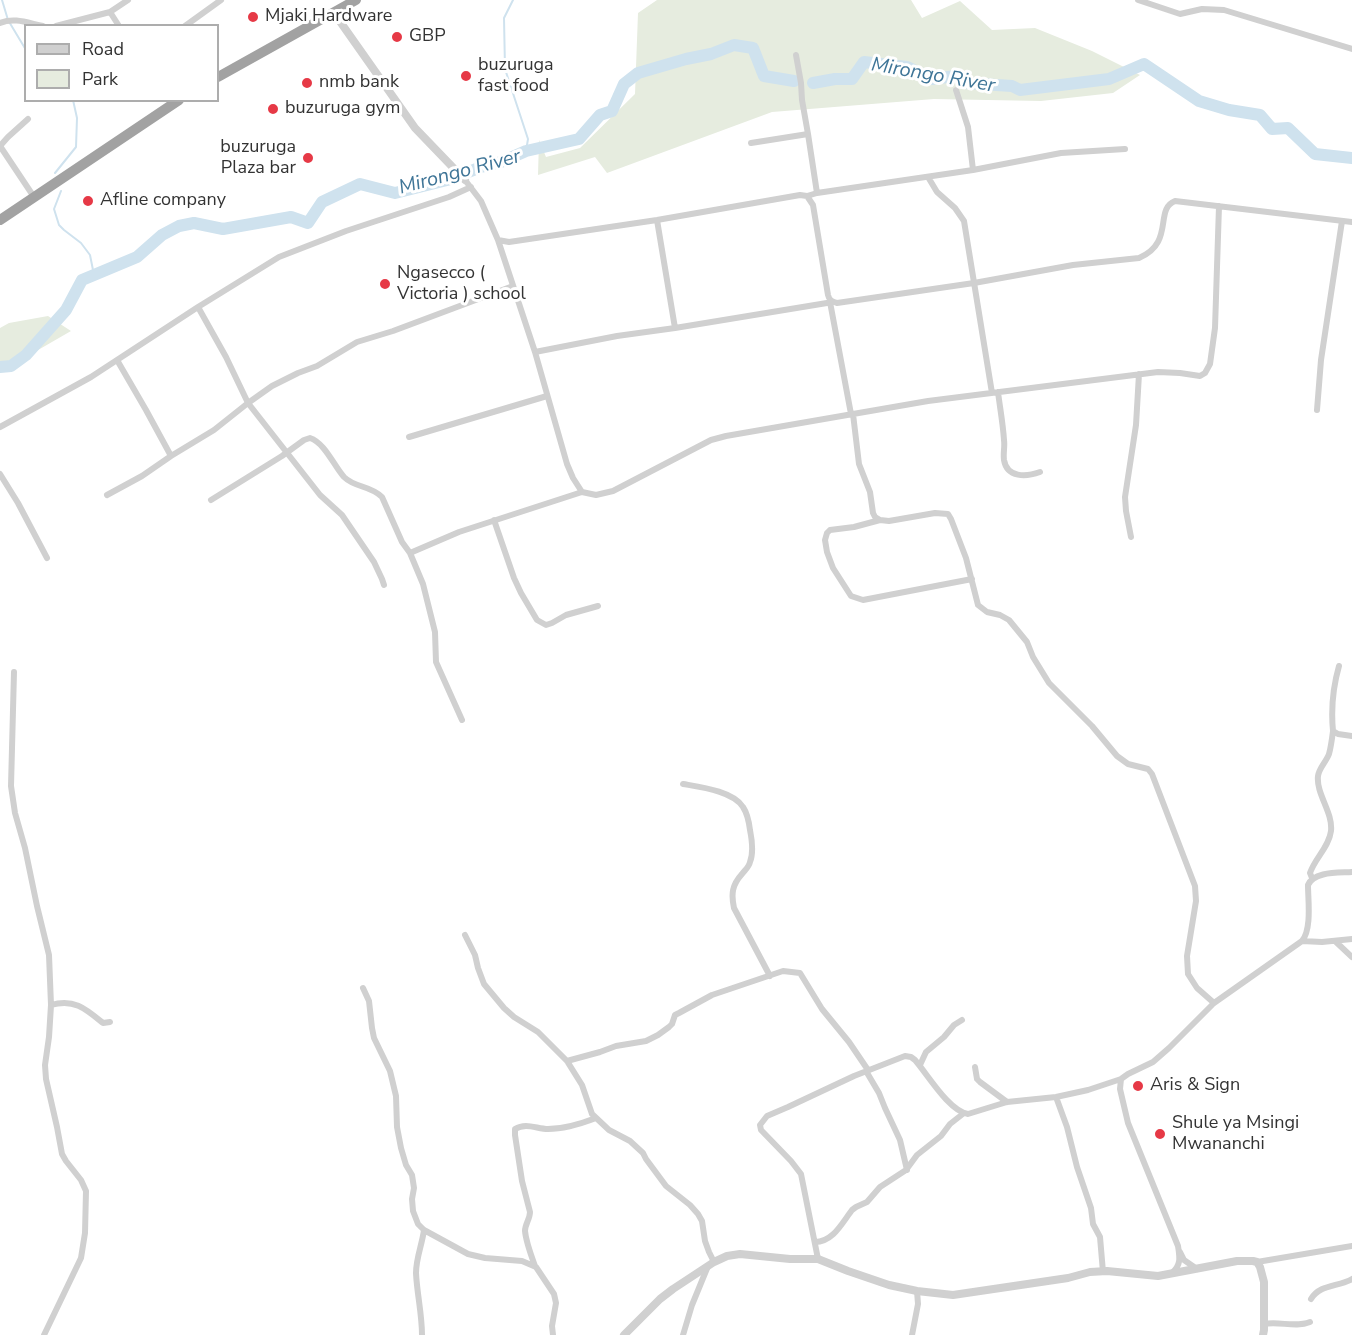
<!DOCTYPE html>
<html>
<head>
<meta charset="utf-8">
<style>
  body { margin:0 }
  #map { position:relative; width:1352px; height:1335px; overflow:hidden; background:#fff; font-family:"Nunito Sans",sans-serif }
  canvas { display:block }
  .legend { position:absolute; left:24px; top:24px; width:195px; height:78px; box-sizing:border-box; background:#fff; border:2px solid #adadad; margin:0; padding:8px 10px; list-style:none; font-size:18px; color:#333 }
  .legend li { display:flex; align-items:center; gap:12px; height:30px }
  .legend b { width:30px; border:2px solid #adadad }
</style>
</head>
<body>
<div id="map">
<canvas width="1352" height="1335"></canvas>
<ul class="legend">
<li><b style="height:8px;background:#d0d0d0"></b>Road</li>
<li><b style="height:16px;background:#e6ecdf"></b>Park</li>
</ul>
</div>
<script>
const c = document.querySelector('canvas').getContext('2d');
c.lineJoin = 'round';
function paint(path, color) { c.fillStyle = color; c.fill(path, 'evenodd'); }
function strokePath(path, color, width, dash) { c.strokeStyle = color; c.lineWidth = width; c.lineCap = dash ? 'butt' : 'round'; c.setLineDash(dash || []); c.stroke(path); }
function drawText(font, color, halo, rows, align = 'center') {
  c.font = font + ' "Nunito Sans",sans-serif'; c.lineWidth = 6; c.setLineDash([]); c.textBaseline = 'middle'; c.strokeStyle = halo; c.fillStyle = color; for (const [text, x, y, turn = 0] of rows) {
    c.save(); c.translate(x, y); c.rotate((+turn || 0) * Math.PI / 180); c.textAlign = isNaN(turn) ? turn : align; if (halo) c.strokeText(text, 0, 0); c.fillText(text, 0, 0); c.restore();
  }
}
paint(new Path2D(`
  M 657,0 L 911,0 L 922,18 L 960,1 L 992,30 L 1035,28 L 1092,51 L 1140,75 L 1113,93 L 1041,101 L 934,99 L 772,112 L 607,173 L 595,157 L 538,175 L 539,140 L 546,157 L 580,148 L 635,94 L 638,13 Z
  M 48,316 L 71,331 L 0,372 L 0,328 L 9,323 Z`), '#e6ecdf');
strokePath(new Path2D(`
  M 2,0 L 8,20 L 26,50
  M 513,0 L 504,18 L 505,69 L 528,139 L 526,151
  M 55,173 L 76,147 L 77,118 L 73,100
  M 61,191 L 54,209 L 59,225 L 64,230 L 81,243 L 90,255 L 94,275`), '#cfe2ee', 2);
strokePath(new Path2D(`
  M 813,83 L 835,79 L 852,79 L 864,62 L 907,67 L 932,79 L 956,76 L 965,83 L 1012,86 L 1020,90 L 1109,79 L 1144,64 L 1199,101 L 1229,110 L 1260,115 L 1272,129 L 1288,128 L 1315,154 L 1352,158
  M 0,367 L 11,366 L 26,355 L 66,310 L 82,280 L 137,257 L 162,235 L 179,226 L 194,223 L 223,229 L 291,217 L 308,223 L 322,202 L 360,184 L 395,193 L 451,179 L 481,167 L 501,162 L 526,151 L 579,139 L 600,115 L 612,111 L 624,84 L 638,73 L 686,59 L 711,54 L 734,45 L 753,48 L 764,76 L 794,81`), '#cfe2ee', 12);
strokePath(new Path2D(`
  M 1138,0 L 1180,14 L 1202,9 L 1224,10 L 1352,49
  M 110,12 L 119,26
  M 0,23 C 14,17 28,23 43,26
  M 56,26 L 110,12 L 128,0
  M 185,26 L 221,0
  M 796,55 L 801,83 L 802,100 L 808,134 L 817,193
  M 956,90 L 968,127 L 973,170
  M 751,143 L 808,134
  M 0,146 L 34,197
  M 0,146 L 8,137 L 28,119
  M 928,177 L 937,192 L 955,208 L 964,221 L 992,393
  M 465,180 L 481,201 L 498,240 L 509,242 L 657,220 L 800,195 L 807,196 L 813,205 L 828,295 C 829,300 832,302 837,303 L 974,283 L 1073,265 L 1139,258 C 1175,243 1154,209 1175,201 L 1352,222
  M 807,196 L 817,193 L 973,170 L 1061,153 L 1125,149
  M 657,220 L 675,328
  M 498,240 L 535,352 L 567,464 L 573,478 L 582,492 L 596,495 L 613,491 L 711,440 L 726,436 L 928,401 L 1158,372 L 1180,373 L 1200,376 L 1205,373 L 1210,364 L 1215,328 L 1219,206
  M 830,302 L 851,414
  M 198,307 L 226,357 L 248,403 L 320,495 L 342,515 L 374,562 L 382,579 L 384,585
  M 535,352 L 617,336 L 675,328 L 833,302
  M 117,360 L 146,410 L 171,456
  M 998,392 C 1000,408 1003,424 1004,440 C 1005,447 1003,453 1004,460 C 1007,478 1026,477 1040,472
  M 1317,410 L 1321,360 L 1342,221
  M 853,414 L 859,464 L 870,492 L 873,513 L 875,517 L 880,520 L 889,521 L 935,513 L 948,514 L 951,519 L 966,558 L 978,605 L 987,612 L 1000,615 L 1009,620 L 1027,642 L 1033,657 L 1049,683 L 1092,726 L 1117,756 L 1128,764 L 1148,769 L 1152,774 L 1195,886 L 1196,901 L 1187,956 L 1188,974 L 1197,988 L 1214,1003
  M 0,427 L 91,377 L 198,307 L 279,257 L 346,231 L 449,197 L 471,187
  M 409,437 L 547,396
  M 0,474 L 18,503 L 47,558
  M 107,495 L 142,476 L 171,456 L 214,430 L 248,403 L 272,386 L 298,373 L 317,366 L 357,342 L 393,331 L 513,286
  M 211,500 L 282,456 L 304,440 L 310,438 C 325,443 334,466 344,477 C 355,488 370,485 382,497 L 402,542 L 410,553 L 423,584 L 435,632 L 436,662 L 462,720
  M 494,520 L 514,578 L 521,593 L 537,620 L 546,625 L 552,623 L 566,615 L 598,606
  M 880,520 L 854,527 L 830,530 L 827,533 L 825,540 L 827,552 L 833,568 L 851,596 L 863,600 L 972,579
  M 1131,537 L 1126,511 L 1125,497 L 1136,425 L 1139,374
  M 410,553 L 459,532 L 582,492
  M 1339,666 C 1333,687 1331,710 1333,731 L 1338,734 L 1352,736
  M 14,672 L 11,786 L 15,813 L 25,848 L 37,906 L 49,955 L 51,1005 L 49,1037 L 45,1065 L 46,1079 L 57,1127 L 62,1154 L 66,1161 L 81,1180 L 86,1191 L 85,1233 L 81,1258 L 44,1335
  M 683,784 C 700,787 733,791 743,807 C 747,813 749,822 750,830 C 752,840 754,852 750,862 C 749,867 745,870 742,874 C 732,885 731,894 734,908 L 770,976
  M 1312,878 L 1310,873 C 1315,858 1329,847 1331,831 C 1333,812 1316,794 1318,776 C 1319,768 1326,762 1329,754 C 1331,747 1332,739 1333,731
  M 465,935 L 475,955 L 478,968 L 484,984 L 504,1008 L 514,1017 L 538,1032 L 567,1061 L 582,1085 L 592,1114 L 609,1130 L 630,1141 L 643,1153 L 646,1159 L 666,1186 L 690,1205 L 698,1214 L 702,1221 L 705,1241 L 709,1252 L 714,1262
  M 1302,941 L 1322,942 L 1352,939
  M 1335,941 L 1352,957
  M 363,988 L 369,1001 L 372,1028 L 374,1038 L 390,1071 L 396,1096 L 397,1127 L 401,1148 L 406,1165 L 412,1175 L 414,1188 L 412,1199 L 413,1211 L 418,1224 L 424,1230 L 468,1254 L 485,1258 L 522,1261 L 536,1267 L 554,1294 L 556,1303 L 552,1326 L 553,1335
  M 51,1005 C 74,998 86,1009 103,1023 L 110,1022
  M 567,1061 L 600,1052 L 616,1046 L 646,1041 L 658,1035 L 669,1027 L 672,1024 L 675,1015 L 679,1013 L 712,995 L 783,971 L 800,973 L 822,1009 L 849,1042 L 868,1070
  M 920,1065 L 926,1052 L 944,1037 L 954,1025 L 962,1020
  M 975,1067 L 977,1079 L 980,1082 L 1007,1102
  M 866,1071 L 879,1093 L 885,1108 L 900,1140 L 907,1170
  M 1056,1097 L 1067,1127 L 1077,1167 L 1091,1208 L 1093,1224 L 1100,1237 L 1103,1272
  M 815,1242 C 833,1242 842,1223 852,1210 L 856,1207 L 867,1202 L 880,1187 L 906,1170 L 917,1155 L 941,1136 L 950,1124 L 964,1113
  M 1180,1252 L 1184,1260 L 1197,1269
  M 818,1259 L 801,1174 L 791,1161 L 761,1130 L 760,1125 L 767,1116 L 788,1107 L 854,1076 L 905,1056 L 911,1057 L 915,1060 C 928,1075 949,1111 968,1114 L 1007,1102 L 1056,1097 L 1088,1090 L 1121,1079
  M 1257,1262 L 1352,1246
  M 535,1266 C 531,1255 526,1242 525,1231 C 525,1224 530,1219 530,1212 L 522,1181 L 515,1135 L 515,1129 C 526,1122 537,1129 548,1129 C 563,1129 583,1123 596,1118
  M 1172,1273 C 1181,1265 1180,1258 1178,1246 L 1128,1123 L 1120,1089 L 1121,1079 L 1128,1074 L 1153,1062 L 1169,1048 L 1214,1003 L 1302,941 C 1312,929 1308,900 1308,885 C 1314,871 1339,873 1352,872
  M 1311,1299 C 1320,1284 1338,1287 1352,1279
  M 1264,1324 C 1280,1321 1295,1328 1310,1322
  M 422,1335 C 422,1314 417,1294 416,1273 C 416,1258 422,1245 424,1230
  M 683,1335 L 692,1305 L 708,1266
  M 912,1335 L 918,1304 L 917,1291`), '#d0d0d0', 6);
strokePath(new Path2D(`
  M 334,13 L 415,128 L 465,180
  M 624,1335 L 660,1299 L 673,1289 L 714,1262 L 727,1256 L 740,1254 L 790,1259 L 818,1259 L 848,1271 L 889,1285 L 917,1291 L 953,1295 L 1068,1278 L 1090,1272 L 1107,1271 L 1158,1276 L 1237,1261 L 1253,1261 L 1257,1262 L 1260,1267 L 1264,1282 L 1264,1330 L 1263,1335`), '#d0d0d0', 8);
strokePath(new Path2D(`
  M 218,77 L 356,0
  M 0,220 L 179,100`), '#a2a2a2', 10);
for (const [x, y, r, color] of [
  [253,17,6,"#e63946"],
  [397,37,6,"#e63946"],
  [466,76,6,"#e63946"],
  [307,83,6,"#e63946"],
  [273,109,6,"#e63946"],
  [308,158,6,"#e63946"],
  [88,201,6,"#e63946"],
  [385,284,6,"#e63946"],
  [1138,1086,6,"#e63946"],
  [1160,1134,6,"#e63946"]
]) { const dot = new Path2D(); dot.arc(x, y, r, 0, 2 * Math.PI); c.fillStyle = color; c.fill(dot); strokePath(dot, '#fff', 2); }
drawText('18px', '#333', '#fff', [
  ["Mjaki Hardware",265,17],
  ["GBP",409,37],
  ["buzuruga",478,66],
  ["fast food",478,87],
  ["nmb bank",319,83],
  ["buzuruga gym",285,109],
  ["buzuruga",296,148,"right"],
  ["Plaza bar",296,169,"right"],
  ["Afline company",100,201],
  ["Ngasecco (",397,274],
  ["Victoria ) school",397,295],
  ["Aris & Sign",1150,1086],
  ["Shule ya Msingi",1172,1124],
  ["Mwananchi",1172,1145]
], 'left');
drawText('italic 20px', '#3f7597', '#fff', [
  ["Mirongo River",933,76,10],
  ["Mirongo River",460,173,-15]
]);
</script>
</body>
</html>
